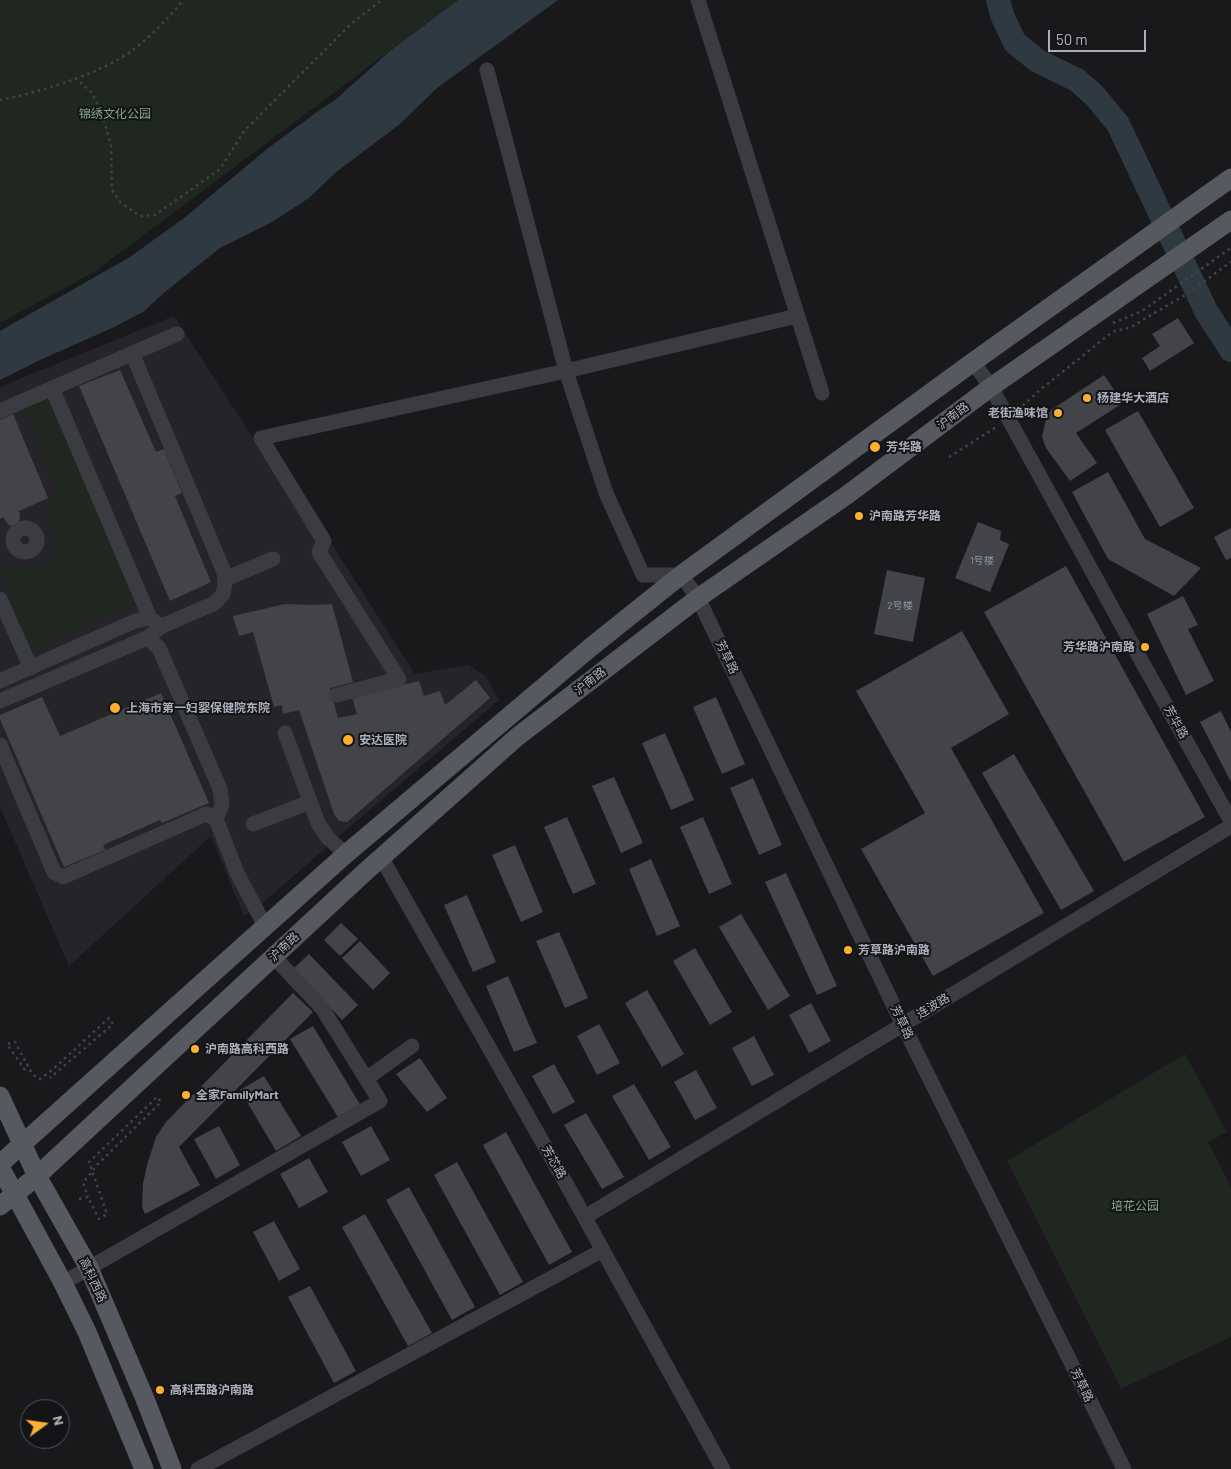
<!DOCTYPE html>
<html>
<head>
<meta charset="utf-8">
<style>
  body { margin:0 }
  #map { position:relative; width:1231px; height:1469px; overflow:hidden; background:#19191c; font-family:Barlow,sans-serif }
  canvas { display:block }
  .north { position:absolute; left:20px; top:1399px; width:50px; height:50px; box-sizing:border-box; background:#141417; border:1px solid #505359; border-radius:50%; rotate:76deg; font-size:14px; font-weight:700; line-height:20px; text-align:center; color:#abb1bc }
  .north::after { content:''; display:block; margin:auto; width:18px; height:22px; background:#fbb033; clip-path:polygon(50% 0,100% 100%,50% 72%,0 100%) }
  .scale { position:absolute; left:1048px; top:30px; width:98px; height:22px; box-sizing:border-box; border:2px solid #abb1bc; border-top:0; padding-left:6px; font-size:15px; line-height:18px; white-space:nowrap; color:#abb1bc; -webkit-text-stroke:4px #141417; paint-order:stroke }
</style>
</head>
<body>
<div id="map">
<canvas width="1231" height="1469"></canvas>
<div class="north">N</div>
<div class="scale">50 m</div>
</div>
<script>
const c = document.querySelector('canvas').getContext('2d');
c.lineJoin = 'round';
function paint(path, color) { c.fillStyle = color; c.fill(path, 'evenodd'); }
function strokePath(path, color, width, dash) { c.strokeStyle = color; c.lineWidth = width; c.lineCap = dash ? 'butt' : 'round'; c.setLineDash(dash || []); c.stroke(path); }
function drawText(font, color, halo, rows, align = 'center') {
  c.font = font + ' Barlow,"Noto Sans SC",sans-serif'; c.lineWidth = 4; c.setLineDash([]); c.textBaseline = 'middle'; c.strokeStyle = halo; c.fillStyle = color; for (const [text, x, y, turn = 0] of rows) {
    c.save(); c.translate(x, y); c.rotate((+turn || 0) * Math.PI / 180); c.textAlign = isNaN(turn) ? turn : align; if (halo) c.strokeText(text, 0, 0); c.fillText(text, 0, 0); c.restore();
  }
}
paint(new Path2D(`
  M 174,316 L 319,540 L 331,543 L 415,674 L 468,665 L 486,676 L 499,700 L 338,837 L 264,902 L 244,916 L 211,836 L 69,966 L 0,807 L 0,387 Z`), '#252529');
paint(new Path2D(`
  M 0,0 L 458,0 L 94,272 L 0,323 Z
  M 50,396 L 139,602 L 32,650 L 1,577 L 6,567 L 14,563 C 35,574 48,564 57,545 L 40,507 L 57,500 L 59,493 L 22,408 Z
  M 1185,1054 L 1227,1132 L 1208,1142 L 1231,1187 L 1231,1337 L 1121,1389 L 1007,1161 Z`), '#1f2720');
paint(new Path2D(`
  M 458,0 L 558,0 L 437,88 L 400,124 L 335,173 L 309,198 L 272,222 L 220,248 L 165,292 L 143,312 L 112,328 L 40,360 L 0,380 L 0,331 L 130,257 L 184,218 L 267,149 L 321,109 L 334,101 L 390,51 Z`), '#2e3941');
strokePath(new Path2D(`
  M 998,0 L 1002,15 L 1015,43 L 1038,61 L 1077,80 L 1095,96 L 1118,124 L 1206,311 L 1231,350`), '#2e3941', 24);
paint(new Path2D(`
  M 1178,318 L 1194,343 L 1150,371 L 1142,358 L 1160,346 L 1152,334 Z
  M 120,370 L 156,452 L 164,449 L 182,493 L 175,496 L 211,582 L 170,601 L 79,386 Z
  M 1104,375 L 1123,403 L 1076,433 L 1097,463 L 1070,481 L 1046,448 L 1042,437 L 1046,419 L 1051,410 Z
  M 1138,411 L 1194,508 L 1160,527 L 1105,430 Z
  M 13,414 L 48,498 L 19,511 L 20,515 L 19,522 L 11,526 L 8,524 L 3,517 L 0,519 L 0,420 Z
  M 1108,472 L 1145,539 L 1201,568 L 1174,596 L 1108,559 L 1072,492 Z
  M 978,522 L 1001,531 L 1000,540 L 1009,544 L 990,592 L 955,578 Z
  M 1231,528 L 1231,558 L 1226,560 L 1214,537 Z
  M 1066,566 L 1205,817 L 1124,862 L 984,612 Z
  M 887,570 L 925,578 L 913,642 L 874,634 Z
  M 1183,596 L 1198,625 L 1188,629 L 1214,681 L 1186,695 L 1147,614 Z
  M 285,604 L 312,605 L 332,604 L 353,682 L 330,688 L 338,718 L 357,714 L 352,697 L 419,681 L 424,696 L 440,691 L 445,705 L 476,680 L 490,698 L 347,822 L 339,821 L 334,814 L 299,710 L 283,714 L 282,705 L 274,707 L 253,632 L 239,636 L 233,616 Z
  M 962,631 L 1009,714 L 951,748 L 1044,913 L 933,976 L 861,849 L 925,813 L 856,691 Z
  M 161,693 L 209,803 L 162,823 L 160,820 L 103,845 L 105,850 L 64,867 L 0,719 L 0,715 L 42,697 L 60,736 Z
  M 716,697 L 745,764 L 722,774 L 693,707 Z
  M 1221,711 L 1231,732 L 1231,782 L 1200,722 Z
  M 665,733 L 694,800 L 671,810 L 642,743 Z
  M 1014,754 L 1094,891 L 1061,910 L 982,773 Z
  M 614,777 L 643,843 L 621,853 L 592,786 Z
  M 753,778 L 782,845 L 759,855 L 730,788 Z
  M 567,817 L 596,884 L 573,894 L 544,827 Z
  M 703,817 L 732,884 L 709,894 L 680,827 Z
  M 515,845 L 543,912 L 521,922 L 492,855 Z
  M 651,859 L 680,926 L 657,936 L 629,869 Z
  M 786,873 L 837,986 L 817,995 L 765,882 Z
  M 467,895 L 496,962 L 473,972 L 444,905 Z
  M 741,914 L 790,996 L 768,1010 L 719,927 Z
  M 341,923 L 358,939 L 340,956 L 324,940 Z
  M 559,932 L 588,998 L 565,1008 L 536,941 Z
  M 360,941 L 390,973 L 373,990 L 342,958 Z
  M 695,948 L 732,1012 L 710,1025 L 673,961 Z
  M 309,954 L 358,1005 L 342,1020 L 293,969 Z
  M 508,976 L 537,1043 L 514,1052 L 486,986 Z
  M 647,990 L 684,1054 L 662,1067 L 625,1003 Z
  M 293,993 L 313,1012 L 179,1147 L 200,1185 L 145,1214 L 142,1207 L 143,1184 L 147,1165 L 156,1137 L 166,1122 Z
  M 811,1003 L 831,1041 L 809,1053 L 789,1015 Z
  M 599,1024 L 620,1063 L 597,1075 L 577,1036 Z
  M 313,1026 L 361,1106 L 339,1119 L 290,1039 Z
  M 754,1036 L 774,1075 L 752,1086 L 732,1048 Z
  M 420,1058 L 447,1098 L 427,1112 L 396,1074 Z
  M 554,1064 L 575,1102 L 553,1114 L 532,1076 Z
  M 696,1070 L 717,1108 L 695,1120 L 674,1082 Z
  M 264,1076 L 301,1136 L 276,1151 L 240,1090 Z
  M 634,1084 L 671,1147 L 649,1160 L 612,1096 Z
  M 586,1113 L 624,1177 L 602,1189 L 564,1125 Z
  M 219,1126 L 240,1165 L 216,1179 L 194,1139 Z
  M 371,1126 L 390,1160 L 361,1176 L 342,1142 Z
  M 506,1132 L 572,1252 L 549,1265 L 483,1145 Z
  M 309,1158 L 328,1192 L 299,1208 L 280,1174 Z
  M 457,1162 L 523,1282 L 500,1295 L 434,1175 Z
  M 409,1187 L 475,1307 L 452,1320 L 386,1200 Z
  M 365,1214 L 432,1333 L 408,1346 L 342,1227 Z
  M 274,1221 L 300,1269 L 279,1281 L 253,1232 Z
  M 310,1286 L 356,1371 L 334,1383 L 288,1297 Z`), '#434449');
strokePath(new Path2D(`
  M 75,78 L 92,93 L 102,113 L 111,145 L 112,190 L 121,203 L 140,216 L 155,215 L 220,169 L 244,131 L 351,24 L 382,0
  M 0,100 C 38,93 103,73 134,49 C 152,35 169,18 183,0
  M 1113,323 L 1142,311 L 1231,248
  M 1018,410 L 1040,390 L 1112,332 L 1131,327 L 1185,295 L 1231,262
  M 949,457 L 998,426
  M 25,1070 L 7,1044 L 15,1042 L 32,1074 L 40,1079 L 52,1070 L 109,1018 L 113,1024 L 50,1078
  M 79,1199 L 88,1197 L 99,1219 L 107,1214 L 89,1162 L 157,1097 L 161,1102 L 97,1165 L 83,1183 L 88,1197`), '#404348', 2.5, [2.5, 4]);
strokePath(new Path2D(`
  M 698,0 L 822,393
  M 487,70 L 566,371 L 797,316
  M 973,362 L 991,387 L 1137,653 L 1231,821
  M 52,388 L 150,618
  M 0,411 L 177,334
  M13 540a12 12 0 1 1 24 0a12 12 0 1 1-24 0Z
  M 225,579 L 273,559
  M 0,599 L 31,668
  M 147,638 L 159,648 L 220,789 L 222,805 L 216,819
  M 0,681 L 135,621 L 150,618 L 158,624
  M 336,695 L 399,679 L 319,552 L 324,541 L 261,438 L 566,371 L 606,493 L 643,575 L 681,575 L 698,598 L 903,1025 L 1124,1469
  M 0,701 L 147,638 L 162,626 L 215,603 L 223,594 L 225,584 L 224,572 L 132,353
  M 285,733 L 318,823 L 328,838 L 346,854
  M 0,745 L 54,872 L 63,877 L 206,814 L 216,819 L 237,873 L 265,926
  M 253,824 L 310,802
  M 381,857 L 568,1187 L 723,1469
  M 366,1079 L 412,1046
  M 585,1217 L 1231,826
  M 63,1283 L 380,1101 L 322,1008 L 274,957
  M 198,1469 L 603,1250`), '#3a3c41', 15);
strokePath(new Path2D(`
  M 0,1096 L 37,1176 L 89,1268 L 145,1399 L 172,1469
  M 0,1164 L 346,854 L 591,647 L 681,575 L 799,489 L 973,362 L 1231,178
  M 0,1167 L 63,1283 L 87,1332 L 144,1469
  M 0,1206 L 37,1176 L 365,872 L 517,737 L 698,598 L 847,495 L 991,387 L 1231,220`), '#565960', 19);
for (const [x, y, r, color] of [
  [1087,398,5,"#fbb033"],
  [1058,413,5,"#fbb033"],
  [875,447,6,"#fbb033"],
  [859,516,5,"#fbb033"],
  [1145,647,5,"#fbb033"],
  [115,708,6,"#fbb033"],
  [348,740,6,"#fbb033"],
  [848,950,5,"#fbb033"],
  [195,1049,5,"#fbb033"],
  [186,1095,5,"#fbb033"],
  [160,1390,5,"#fbb033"]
]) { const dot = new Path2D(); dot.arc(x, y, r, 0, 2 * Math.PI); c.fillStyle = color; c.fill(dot); strokePath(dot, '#141417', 2); }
drawText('10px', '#91969f', null, [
  ["1号楼",982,561],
  ["2号楼",900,606]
]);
drawText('12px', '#82a883', '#141417', [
  ["锦绣文化公园",115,114],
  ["培花公园",1135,1206]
]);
drawText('bold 12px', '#abb1bc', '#141417', [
  ["杨建华大酒店",1097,398],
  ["老街渔味馆",1048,413,"right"],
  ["芳华路",886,447],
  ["沪南路芳华路",869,516],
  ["芳华路沪南路",1135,647,"right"],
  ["上海市第一妇婴保健院东院",126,708],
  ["安达医院",359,740],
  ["芳草路沪南路",858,950],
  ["沪南路高科西路",205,1049],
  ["全家FamilyMart",196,1095],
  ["高科西路沪南路",170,1390]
], 'left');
drawText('12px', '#abb1bc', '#141417', [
  ["沪南路",953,416,-37],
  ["芳草路",727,657,64],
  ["沪南路",590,681,-38],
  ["芳华路",1176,722,61],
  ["沪南路",284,947,-43],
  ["连波路",933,1006,-31],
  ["芳草路",902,1022,64],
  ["芳芯路",554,1162,60],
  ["高科西路",93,1280,65],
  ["芳草路",1082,1385,64]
]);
</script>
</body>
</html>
